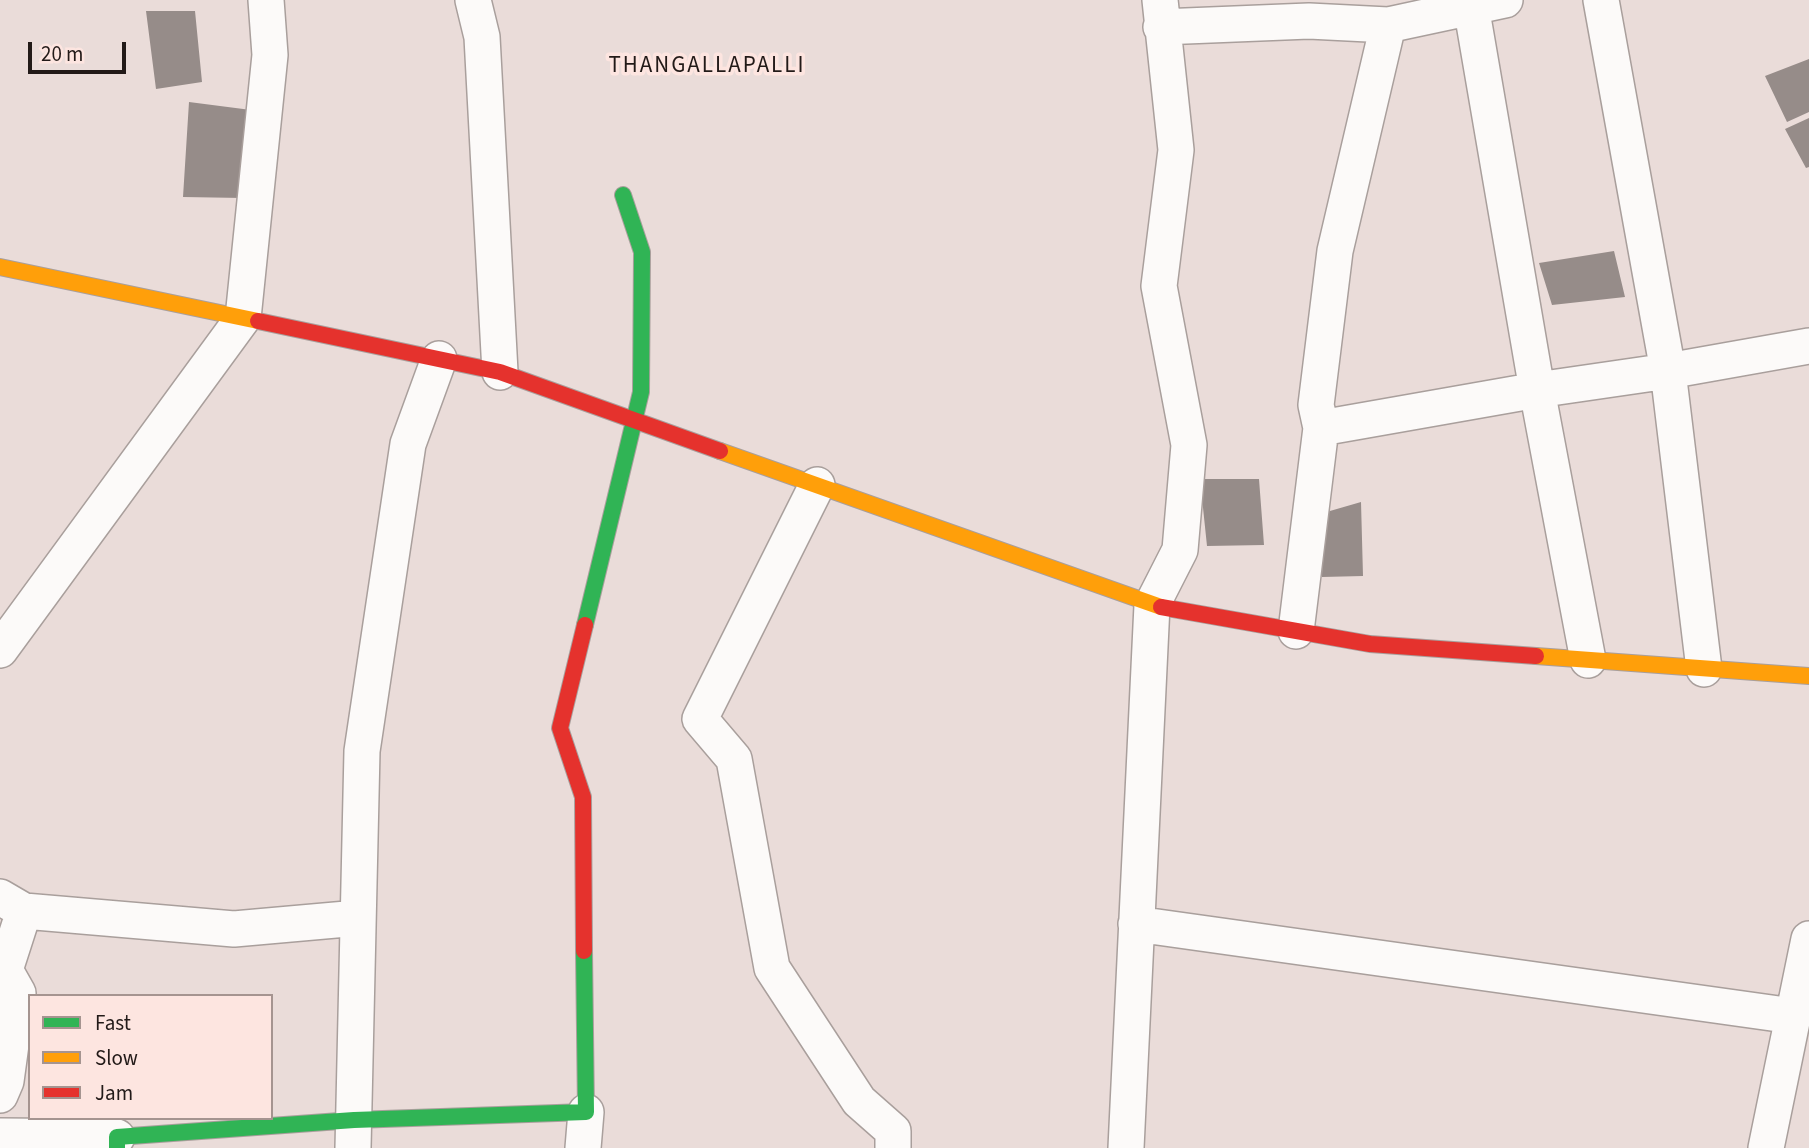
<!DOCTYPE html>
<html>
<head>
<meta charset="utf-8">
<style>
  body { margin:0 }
  #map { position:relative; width:1809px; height:1148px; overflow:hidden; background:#eadcd9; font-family:"Source Sans 3",sans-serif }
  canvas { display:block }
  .legend { position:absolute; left:28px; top:994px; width:245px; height:126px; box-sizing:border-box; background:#fde5e0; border:2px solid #a59490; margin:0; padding:9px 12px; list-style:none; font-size:21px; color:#221a18 }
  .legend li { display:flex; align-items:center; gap:14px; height:35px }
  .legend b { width:35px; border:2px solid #a59490 }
  .scale { position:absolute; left:28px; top:42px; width:98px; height:32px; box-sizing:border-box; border:4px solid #221a18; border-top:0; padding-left:9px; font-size:21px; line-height:24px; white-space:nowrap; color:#221a18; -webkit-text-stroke:5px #fde5e0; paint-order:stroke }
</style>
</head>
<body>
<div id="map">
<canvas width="1809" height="1148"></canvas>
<ul class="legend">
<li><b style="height:9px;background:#30b455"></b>Fast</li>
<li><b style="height:9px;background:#ff9f0a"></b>Slow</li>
<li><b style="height:9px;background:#e5322d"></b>Jam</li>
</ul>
<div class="scale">20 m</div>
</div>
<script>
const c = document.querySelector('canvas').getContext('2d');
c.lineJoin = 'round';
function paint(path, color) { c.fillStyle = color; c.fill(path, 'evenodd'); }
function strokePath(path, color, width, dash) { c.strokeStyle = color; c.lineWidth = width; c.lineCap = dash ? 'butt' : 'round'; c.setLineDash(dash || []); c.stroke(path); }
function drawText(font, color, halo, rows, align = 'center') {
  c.font = font + ' "Source Sans 3",sans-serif'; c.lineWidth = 7; c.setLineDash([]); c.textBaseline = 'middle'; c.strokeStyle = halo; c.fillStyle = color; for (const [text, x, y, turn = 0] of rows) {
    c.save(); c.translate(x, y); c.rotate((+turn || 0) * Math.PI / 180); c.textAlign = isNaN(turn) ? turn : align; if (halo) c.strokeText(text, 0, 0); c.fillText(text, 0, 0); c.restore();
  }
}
paint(new Path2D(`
  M 146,11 L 195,11 L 202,82 L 156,89 Z
  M 1809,59 L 1809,112 L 1787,122 L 1765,76 Z
  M 189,102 L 251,110 L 243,198 L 183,197 Z
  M 1809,118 L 1809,167 L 1806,168 L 1785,129 Z
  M 1614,251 L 1625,297 L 1552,305 L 1539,263 Z
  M 1200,479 L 1259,479 L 1264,545 L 1207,546 Z
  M 1361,502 L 1363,576 L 1322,577 L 1323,513 Z`), '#968c89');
const street = new Path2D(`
  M 473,0 L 482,37 L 500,372
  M 1161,27 L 1309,21 L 1388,25 L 1505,0
  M 1321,428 L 1316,405 L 1335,251 L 1388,25
  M 817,485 L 700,719 L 734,759 L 772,968 L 859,1101 L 893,1131 L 893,1148
  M 1296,631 L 1321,428 L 1537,390 L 1470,0
  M 0,650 L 243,318 L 270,55 L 266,0
  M 1588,660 L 1537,390 L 1668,371 L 1601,0
  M 1704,669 L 1668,371 L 1809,346
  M 0,897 L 24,911 L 5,970 L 18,993 L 6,1081 L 0,1095
  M 24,911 L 234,929 L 358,918
  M 1136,924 L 1793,1016
  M 0,1136 L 117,1137
  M 353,1148 L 362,751 L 408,444 L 439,359
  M 583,1148 L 586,1112
  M 1126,1148 L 1152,605 L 1180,550 L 1189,445 L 1159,286 L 1176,150 L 1160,0
  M 1766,1148 L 1809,939`);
const fast = new Path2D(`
  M 585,625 L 641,392 L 642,252 L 623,195
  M 117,1148 L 117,1137 L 354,1120 L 586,1112 L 584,951`);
const slow = new Path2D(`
  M 0,267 L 258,321
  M 720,451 L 1161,607
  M 1536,656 L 1809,676`);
const jam = new Path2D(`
  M 258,321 L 500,372 L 720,451
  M 1161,607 L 1370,644 L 1536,656
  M 584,951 L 583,797 L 560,728 L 585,625`);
strokePath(street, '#a99f9c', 38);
strokePath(fast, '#a99f9c', 18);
strokePath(slow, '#a99f9c', 18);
strokePath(jam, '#a99f9c', 18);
strokePath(street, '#fcfaf9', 35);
strokePath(fast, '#30b455', 16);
strokePath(slow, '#ff9f0a', 16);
strokePath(jam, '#e5322d', 16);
c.letterSpacing = '2px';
drawText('23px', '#221a18', '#fde5e0', [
  ["THANGALLAPALLI",707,67]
]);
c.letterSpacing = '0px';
</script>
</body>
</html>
